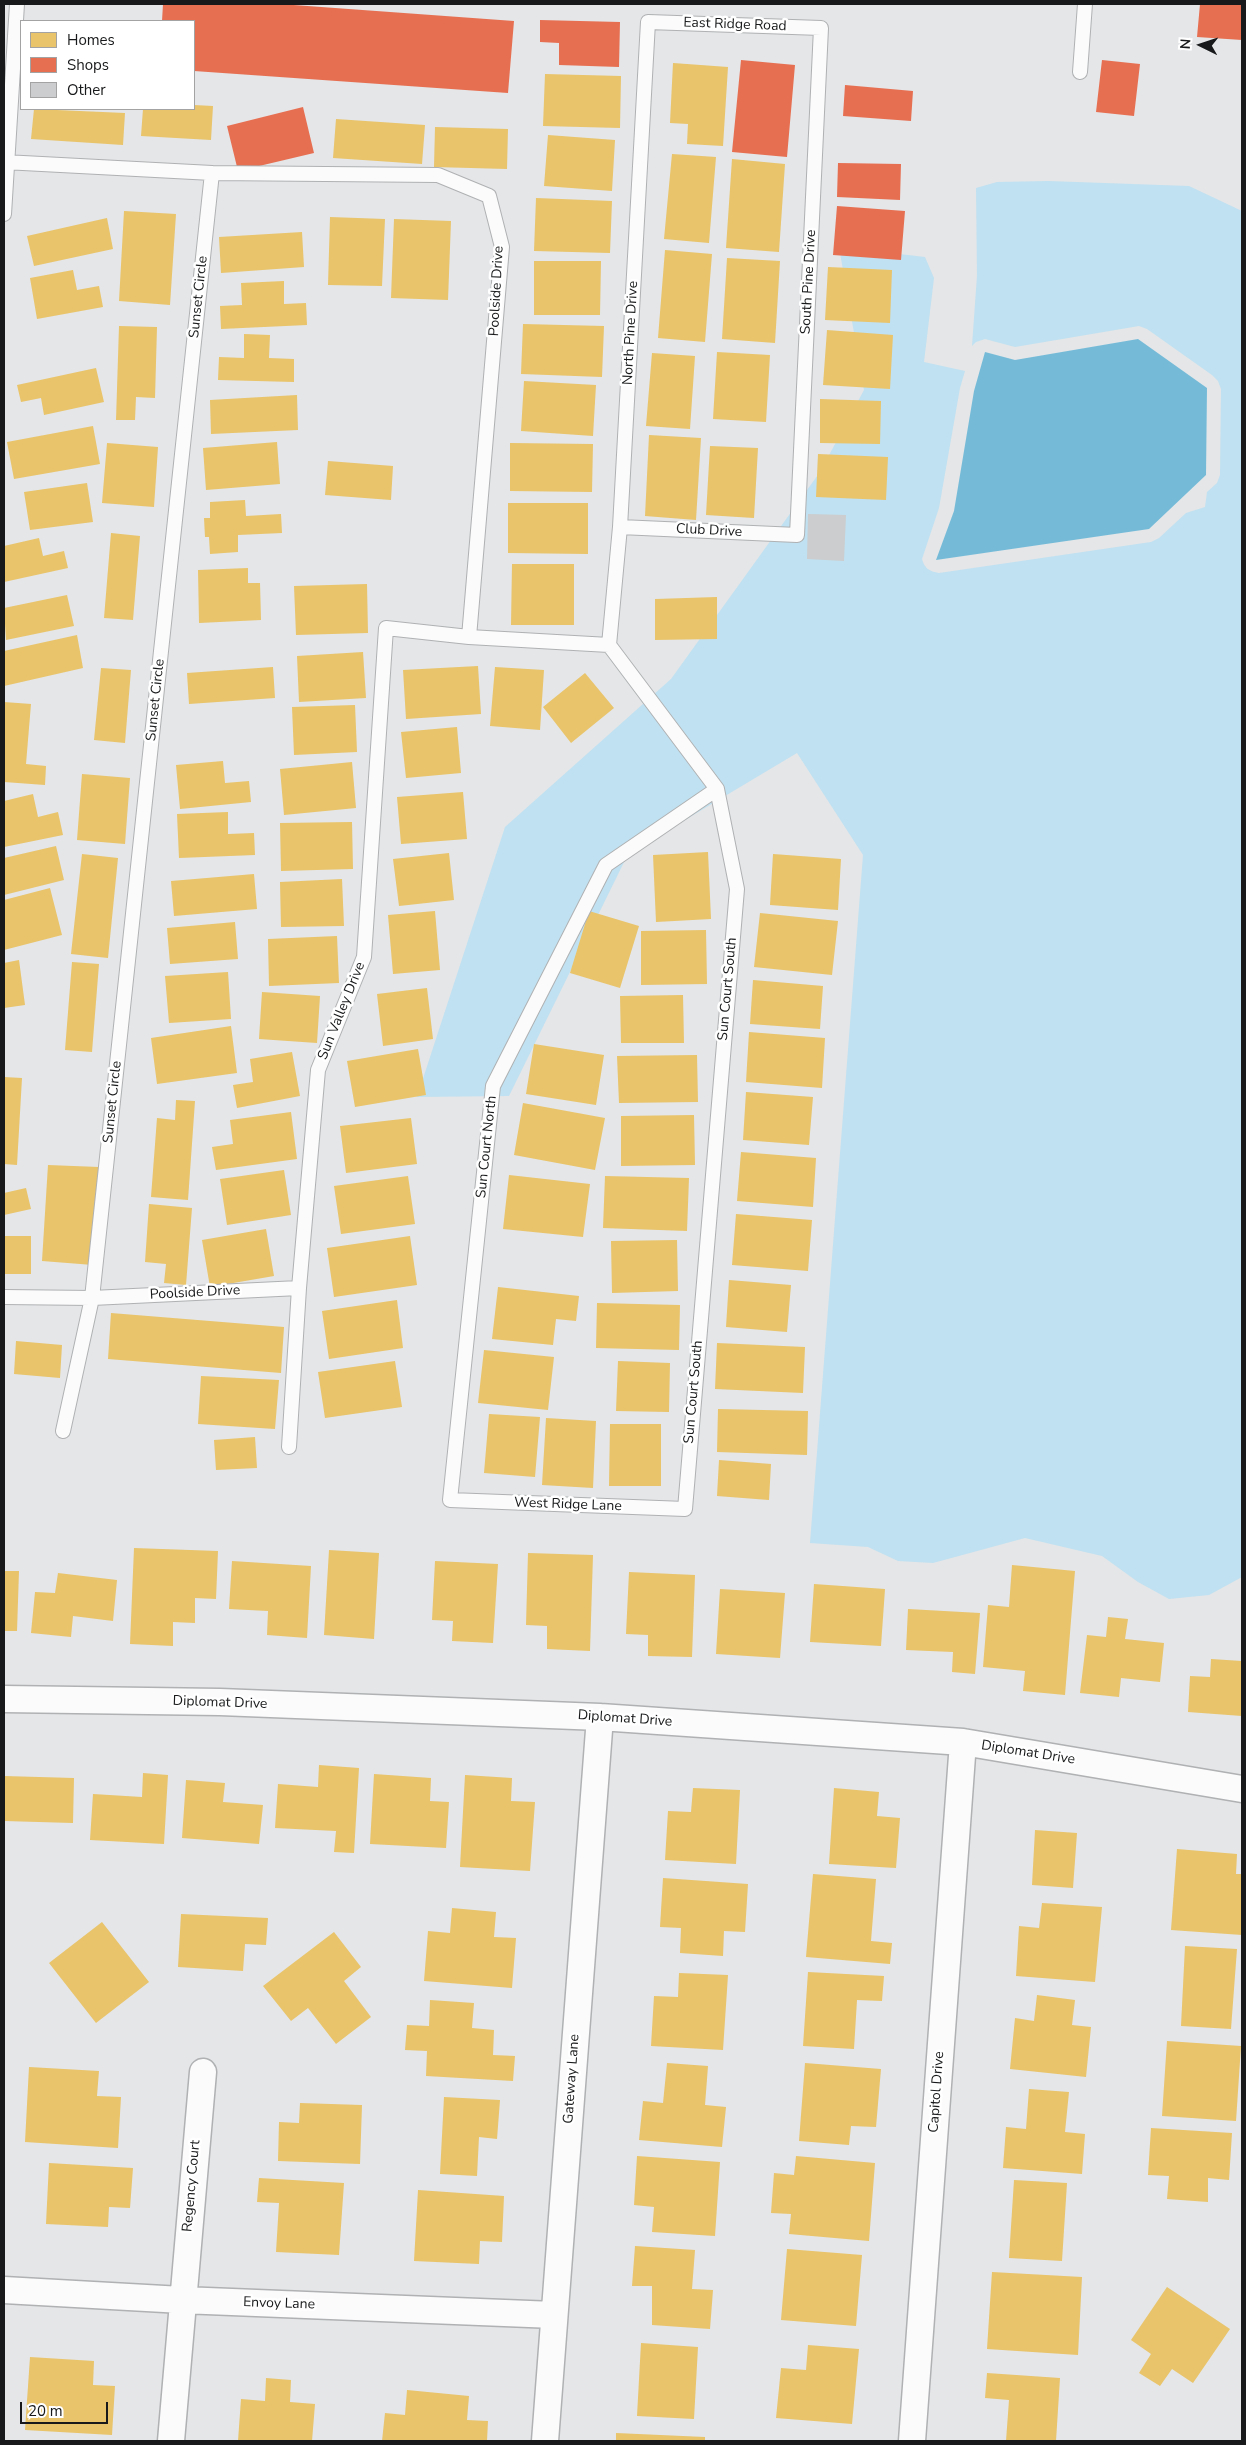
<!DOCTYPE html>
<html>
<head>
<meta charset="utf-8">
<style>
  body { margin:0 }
  #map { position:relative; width:1246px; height:2445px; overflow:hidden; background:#e4e6e8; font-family:"Nunito Sans",sans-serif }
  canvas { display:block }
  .frame { position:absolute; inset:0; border:5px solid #18191a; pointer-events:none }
  .legend { position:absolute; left:20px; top:20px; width:175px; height:90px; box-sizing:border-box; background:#fff; border:1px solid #a3a3a3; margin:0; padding:6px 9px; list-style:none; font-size:15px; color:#18191a }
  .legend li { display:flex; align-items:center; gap:10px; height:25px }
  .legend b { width:25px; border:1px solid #a3a3a3 }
  .north { position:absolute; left:1176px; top:20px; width:50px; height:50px; -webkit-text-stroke:4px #fff; paint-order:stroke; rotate:274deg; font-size:14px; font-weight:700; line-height:20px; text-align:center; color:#18191a }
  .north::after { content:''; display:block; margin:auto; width:18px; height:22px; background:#18191a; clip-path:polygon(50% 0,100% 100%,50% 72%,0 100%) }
  .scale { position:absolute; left:20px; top:2402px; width:88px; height:22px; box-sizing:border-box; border:2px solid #18191a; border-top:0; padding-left:6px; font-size:15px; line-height:18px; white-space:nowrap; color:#18191a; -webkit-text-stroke:4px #fff; paint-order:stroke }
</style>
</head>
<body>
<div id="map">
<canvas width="1246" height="2445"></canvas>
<div class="frame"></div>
<ul class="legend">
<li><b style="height:14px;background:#e9c46a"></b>Homes</li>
<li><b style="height:14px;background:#e76f51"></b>Shops</li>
<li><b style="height:14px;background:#cbcdce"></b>Other</li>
</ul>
<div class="north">N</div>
<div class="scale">20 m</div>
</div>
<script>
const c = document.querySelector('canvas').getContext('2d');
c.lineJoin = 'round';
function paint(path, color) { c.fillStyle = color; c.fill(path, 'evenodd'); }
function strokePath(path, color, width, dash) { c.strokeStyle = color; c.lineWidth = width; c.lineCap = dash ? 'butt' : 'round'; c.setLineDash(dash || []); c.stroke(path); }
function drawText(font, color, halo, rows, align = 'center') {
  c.font = font + ' "Nunito Sans",sans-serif'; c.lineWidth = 5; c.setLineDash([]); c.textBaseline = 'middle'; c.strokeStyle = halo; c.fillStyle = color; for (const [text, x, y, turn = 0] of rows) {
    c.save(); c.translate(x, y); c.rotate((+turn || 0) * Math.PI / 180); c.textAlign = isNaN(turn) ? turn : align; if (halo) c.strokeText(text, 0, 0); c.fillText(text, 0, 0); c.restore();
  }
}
paint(new Path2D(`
  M 1048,181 L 1189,186 L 1242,211 L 1242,1577 L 1209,1595 L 1169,1599 L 1138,1582 L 1102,1556 L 1025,1538 L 933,1563 L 898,1561 L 868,1547 L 810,1543 L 863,855 L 797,753 L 628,854 L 509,1096 L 417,1097 L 505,827 L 671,679 L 820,472 L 864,390 L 839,247 L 925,257 L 934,278 L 924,362 L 965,371 L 960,388 L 939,508 L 922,559 C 925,569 929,571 939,573 L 1151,542 L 1159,538 L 1186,513 L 1205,507 L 1207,492 L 1217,483 L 1220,475 L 1221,389 L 1218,381 L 1212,375 L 1147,329 L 1139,326 L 1015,347 L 985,339 L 976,342 L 972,346 L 977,276 L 976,188 L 997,182 Z`), '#c0e1f1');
paint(new Path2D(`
  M 1138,339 L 1207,388 L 1206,475 L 1149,529 L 936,560 L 954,511 L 974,391 L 985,352 L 1015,360 Z`), '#75bbd8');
paint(new Path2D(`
  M 673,63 L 728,67 L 723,146 L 687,144 L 688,124 L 670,123 Z
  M 545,74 L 621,76 L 620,128 L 543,126 Z
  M 194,105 L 213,106 L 211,140 L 141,136 L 143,109 L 194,109 Z
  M 34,109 L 125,113 L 123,145 L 31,139 Z
  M 336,119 L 425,125 L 422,164 L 333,158 Z
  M 435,127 L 508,129 L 507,169 L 434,167 Z
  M 548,135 L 615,140 L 612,191 L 544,186 Z
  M 672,154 L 716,157 L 709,243 L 664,239 Z
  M 732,159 L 785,164 L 779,252 L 726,248 Z
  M 536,198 L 612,201 L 610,253 L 534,251 Z
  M 124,211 L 176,214 L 170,305 L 119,301 Z
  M 330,217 L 385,219 L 382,286 L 328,285 Z
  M 107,218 L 113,249 L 34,266 L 27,236 Z
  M 394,219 L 451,221 L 448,300 L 391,298 Z
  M 302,232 L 304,267 L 221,273 L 219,237 Z
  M 665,250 L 712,254 L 705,342 L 658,338 Z
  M 727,258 L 780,261 L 775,343 L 722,339 Z
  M 534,261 L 601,261 L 600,315 L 534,315 Z
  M 828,267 L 892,270 L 890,323 L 825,320 Z
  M 73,270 L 77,290 L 99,286 L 103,307 L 37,319 L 30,278 Z
  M 284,281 L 284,304 L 306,303 L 307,325 L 221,329 L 220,306 L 242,305 L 241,283 Z
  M 523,324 L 604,326 L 602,377 L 521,374 Z
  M 119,326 L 157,327 L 155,398 L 136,397 L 135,420 L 116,420 Z
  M 827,330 L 893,335 L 890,389 L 823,385 Z
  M 244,334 L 270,335 L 269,358 L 294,359 L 294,382 L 218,380 L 219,357 L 244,358 Z
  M 717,352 L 770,355 L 766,422 L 713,419 Z
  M 652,353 L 695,356 L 690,429 L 646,426 Z
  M 96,368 L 104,402 L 44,415 L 41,398 L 21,402 L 17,385 Z
  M 524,381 L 596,385 L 593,436 L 521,431 Z
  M 297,395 L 298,430 L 211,434 L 210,400 Z
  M 820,399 L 881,401 L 880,444 L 820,443 Z
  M 93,426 L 100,464 L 14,479 L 7,442 Z
  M 649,435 L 701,438 L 696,520 L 645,516 Z
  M 277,442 L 280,484 L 206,490 L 203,448 Z
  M 107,443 L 158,447 L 154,507 L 102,503 Z
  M 510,443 L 593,444 L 592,492 L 510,491 Z
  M 710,446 L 758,448 L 754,518 L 706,515 Z
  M 818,454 L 888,457 L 886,500 L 816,497 Z
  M 328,461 L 393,466 L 391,500 L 325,495 Z
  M 87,483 L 93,522 L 30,530 L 24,492 Z
  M 245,500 L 246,516 L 281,514 L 282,533 L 238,535 L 238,552 L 210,554 L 209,537 L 205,537 L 204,518 L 210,518 L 210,502 Z
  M 508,503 L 588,503 L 588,554 L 508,553 Z
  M 111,533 L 140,536 L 133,620 L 104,618 Z
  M 39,538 L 43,556 L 64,551 L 68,568 L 4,582 L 4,546 Z
  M 512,564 L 574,564 L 574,625 L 511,625 Z
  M 248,568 L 248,583 L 260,583 L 261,620 L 199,623 L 198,570 Z
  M 367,584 L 368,633 L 296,635 L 294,586 Z
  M 67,595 L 74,626 L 6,640 L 4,608 Z
  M 717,597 L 717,639 L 655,640 L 655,599 Z
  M 77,635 L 83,668 L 4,686 L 4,651 Z
  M 363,652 L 366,698 L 299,702 L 297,656 Z
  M 478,666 L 481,714 L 406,719 L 403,670 Z
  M 273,667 L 275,698 L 189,704 L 187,673 Z
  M 495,667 L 544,670 L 540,730 L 490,726 Z
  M 101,668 L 131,670 L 125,743 L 94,740 Z
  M 585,673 L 614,708 L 571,743 L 543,707 Z
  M 4,702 L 31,704 L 26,764 L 46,766 L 45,785 L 4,782 Z
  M 355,705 L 357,752 L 294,755 L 292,707 Z
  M 457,727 L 461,773 L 406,778 L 401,732 Z
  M 223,761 L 225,783 L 249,781 L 251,802 L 180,809 L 176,765 Z
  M 352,762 L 356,808 L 284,815 L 280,769 Z
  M 82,774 L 130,778 L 125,844 L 77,840 Z
  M 463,792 L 467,839 L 401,844 L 397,797 Z
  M 33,794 L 38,817 L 58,812 L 63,835 L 4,847 L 4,801 Z
  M 228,812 L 228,834 L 254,833 L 255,855 L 179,858 L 177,814 Z
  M 352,822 L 353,869 L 281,871 L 280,823 Z
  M 56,846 L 64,880 L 4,895 L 4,858 Z
  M 708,852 L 711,919 L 656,922 L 653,855 Z
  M 449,853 L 454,900 L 399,906 L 393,859 Z
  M 82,854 L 118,858 L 108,958 L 71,954 Z
  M 773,854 L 841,859 L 838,910 L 770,905 Z
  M 254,874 L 257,909 L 174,916 L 171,881 Z
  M 342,879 L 344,926 L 281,927 L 280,882 Z
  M 50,888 L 62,935 L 4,950 L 4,900 Z
  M 435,911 L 440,970 L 393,974 L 388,915 Z
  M 589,911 L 639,926 L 620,988 L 570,973 Z
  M 760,913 L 838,921 L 832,975 L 754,967 Z
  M 235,922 L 238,959 L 170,964 L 167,928 Z
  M 706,930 L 707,984 L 641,985 L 641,931 Z
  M 337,936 L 339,983 L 269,986 L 268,939 Z
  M 19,960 L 25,1005 L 4,1008 L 4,963 Z
  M 72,962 L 99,964 L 92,1052 L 65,1050 Z
  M 228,972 L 231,1019 L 169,1023 L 165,976 Z
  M 753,980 L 823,986 L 820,1029 L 750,1024 Z
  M 427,988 L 433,1039 L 383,1046 L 377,994 Z
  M 262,992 L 320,996 L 317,1043 L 259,1039 Z
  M 683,995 L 684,1043 L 621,1043 L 620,996 Z
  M 231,1026 L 237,1073 L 157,1084 L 151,1038 Z
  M 749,1032 L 825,1038 L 822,1088 L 746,1082 Z
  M 534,1044 L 604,1055 L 596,1105 L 526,1094 Z
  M 418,1049 L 426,1095 L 355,1107 L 347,1061 Z
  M 292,1052 L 300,1096 L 237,1108 L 233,1085 L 253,1082 L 250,1059 Z
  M 697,1055 L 698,1102 L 619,1103 L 617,1056 Z
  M 4,1077 L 22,1078 L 17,1165 L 4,1164 Z
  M 746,1092 L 813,1097 L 809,1145 L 743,1140 Z
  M 176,1100 L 195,1101 L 188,1200 L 151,1197 L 157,1118 L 175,1120 Z
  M 523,1103 L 605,1118 L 595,1170 L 514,1155 Z
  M 291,1112 L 297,1159 L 216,1170 L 212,1147 L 233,1144 L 230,1120 Z
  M 694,1115 L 695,1165 L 621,1166 L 621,1116 Z
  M 411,1118 L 417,1164 L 346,1173 L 340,1126 Z
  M 741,1152 L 816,1158 L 813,1207 L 737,1201 Z
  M 48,1165 L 99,1167 L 93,1265 L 42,1261 Z
  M 284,1170 L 291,1215 L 227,1225 L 220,1179 Z
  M 509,1175 L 590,1184 L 583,1237 L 503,1229 Z
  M 408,1176 L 415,1224 L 341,1234 L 334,1186 Z
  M 605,1176 L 689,1178 L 687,1231 L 603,1228 Z
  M 26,1188 L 31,1209 L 4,1215 L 4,1193 Z
  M 149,1204 L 192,1208 L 186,1285 L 164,1283 L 166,1264 L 145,1262 Z
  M 736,1214 L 812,1220 L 808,1271 L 732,1265 Z
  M 266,1229 L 274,1276 L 210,1287 L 202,1240 Z
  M 4,1236 L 31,1236 L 31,1274 L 4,1274 Z
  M 410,1236 L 417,1285 L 334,1297 L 327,1248 Z
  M 677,1240 L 678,1291 L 612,1293 L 611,1241 Z
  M 729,1280 L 791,1285 L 787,1332 L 726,1327 Z
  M 498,1287 L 579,1296 L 576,1321 L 556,1319 L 553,1345 L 492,1339 Z
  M 397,1300 L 403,1348 L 329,1359 L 322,1311 Z
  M 597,1303 L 680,1305 L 679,1350 L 596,1348 Z
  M 111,1313 L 284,1327 L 281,1373 L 108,1359 Z
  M 16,1341 L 62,1345 L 60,1378 L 14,1374 Z
  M 717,1343 L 805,1347 L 803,1393 L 715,1389 Z
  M 484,1350 L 554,1357 L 548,1410 L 478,1403 Z
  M 395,1361 L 402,1407 L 325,1418 L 318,1372 Z
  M 618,1361 L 670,1363 L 669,1412 L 616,1411 Z
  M 201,1376 L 279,1380 L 275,1429 L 198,1424 Z
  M 718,1409 L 808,1411 L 807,1455 L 717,1452 Z
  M 489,1414 L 540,1417 L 535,1477 L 484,1473 Z
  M 546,1418 L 596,1421 L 593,1488 L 542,1485 Z
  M 610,1424 L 661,1424 L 661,1486 L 609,1486 Z
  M 255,1437 L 257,1468 L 216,1470 L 214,1440 Z
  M 719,1460 L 771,1464 L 769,1500 L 717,1496 Z
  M 134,1548 L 218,1551 L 216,1599 L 195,1598 L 195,1623 L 173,1622 L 173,1646 L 130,1644 Z
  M 329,1550 L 379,1553 L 374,1639 L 324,1635 Z
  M 528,1553 L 593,1555 L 590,1651 L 547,1649 L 547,1626 L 526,1625 Z
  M 232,1561 L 311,1566 L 307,1638 L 267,1635 L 268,1611 L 229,1609 Z
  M 435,1561 L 498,1564 L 493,1643 L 452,1641 L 453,1621 L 432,1620 Z
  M 1012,1565 L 1075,1571 L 1065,1695 L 1023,1691 L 1025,1671 L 983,1667 L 988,1605 L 1009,1607 Z
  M 4,1571 L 19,1571 L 17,1631 L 4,1631 Z
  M 629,1572 L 695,1575 L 692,1657 L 648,1656 L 648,1635 L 626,1634 Z
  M 58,1573 L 117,1580 L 113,1621 L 73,1616 L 71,1637 L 31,1633 L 35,1592 L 55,1593 Z
  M 814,1584 L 885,1589 L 881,1646 L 810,1642 Z
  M 720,1589 L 785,1593 L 780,1658 L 716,1654 Z
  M 908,1609 L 980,1613 L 975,1674 L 952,1672 L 953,1652 L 906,1650 Z
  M 1108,1617 L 1128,1619 L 1125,1639 L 1164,1643 L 1160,1682 L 1121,1678 L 1119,1697 L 1080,1693 L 1087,1635 L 1106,1637 Z
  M 1211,1659 L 1242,1661 L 1242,1716 L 1188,1712 L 1190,1676 L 1210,1677 Z
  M 319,1765 L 359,1768 L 354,1853 L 334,1852 L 336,1831 L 275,1828 L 278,1784 L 318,1787 Z
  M 143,1773 L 168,1775 L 164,1844 L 90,1840 L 93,1794 L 142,1797 Z
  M 374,1774 L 431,1778 L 430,1801 L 449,1802 L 446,1848 L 370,1844 Z
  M 465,1775 L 512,1778 L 511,1801 L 535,1802 L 530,1871 L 460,1867 Z
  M 4,1776 L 74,1778 L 73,1823 L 4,1821 Z
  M 186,1780 L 225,1783 L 223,1802 L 263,1805 L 259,1844 L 182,1838 Z
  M 693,1788 L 740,1790 L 736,1864 L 665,1860 L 668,1811 L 691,1812 Z
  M 834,1788 L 879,1792 L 877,1816 L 900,1818 L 896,1868 L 829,1864 Z
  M 1035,1830 L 1077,1833 L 1073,1888 L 1032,1885 Z
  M 1177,1849 L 1237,1854 L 1236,1874 L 1242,1874 L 1242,1935 L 1171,1930 Z
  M 813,1874 L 876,1879 L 871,1941 L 892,1943 L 890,1964 L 806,1957 Z
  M 663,1878 L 748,1884 L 745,1932 L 724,1931 L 723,1956 L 680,1953 L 681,1928 L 660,1927 Z
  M 1042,1903 L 1102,1907 L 1095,1982 L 1016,1976 L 1019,1926 L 1039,1928 Z
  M 452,1908 L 496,1912 L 494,1937 L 516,1938 L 512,1988 L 424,1981 L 428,1931 L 450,1933 Z
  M 181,1914 L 268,1918 L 266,1945 L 245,1944 L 243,1971 L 178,1967 Z
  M 102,1922 L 149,1982 L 96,2023 L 49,1963 Z
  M 334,1932 L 361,1967 L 344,1981 L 371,2017 L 336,2044 L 308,2008 L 291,2021 L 263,1986 Z
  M 1185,1946 L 1237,1949 L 1231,2029 L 1181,2026 Z
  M 808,1972 L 884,1976 L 882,2001 L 857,2000 L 854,2049 L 803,2046 Z
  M 679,1973 L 728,1975 L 723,2050 L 651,2046 L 654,1996 L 678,1997 Z
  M 1037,1995 L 1075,2000 L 1072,2025 L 1091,2027 L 1086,2077 L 1010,2069 L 1015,2018 L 1034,2021 Z
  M 430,2000 L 474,2003 L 472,2028 L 494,2030 L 493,2055 L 515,2056 L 513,2081 L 426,2076 L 427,2051 L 405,2050 L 407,2025 L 429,2026 Z
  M 1167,2041 L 1241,2046 L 1236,2121 L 1162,2116 Z
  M 667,2063 L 708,2066 L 705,2105 L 726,2107 L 722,2147 L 639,2140 L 643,2101 L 663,2103 Z
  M 805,2063 L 881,2069 L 876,2127 L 851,2126 L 849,2145 L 799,2141 Z
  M 29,2067 L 99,2071 L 97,2096 L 121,2097 L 118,2148 L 25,2142 Z
  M 1029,2089 L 1069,2092 L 1065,2132 L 1085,2134 L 1082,2174 L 1003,2168 L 1006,2127 L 1026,2129 Z
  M 444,2097 L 500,2100 L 497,2139 L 479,2137 L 477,2176 L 440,2174 Z
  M 300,2103 L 362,2105 L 360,2164 L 278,2161 L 279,2122 L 299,2123 Z
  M 1151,2128 L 1232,2133 L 1229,2180 L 1208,2178 L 1208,2202 L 1167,2199 L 1169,2176 L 1148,2175 Z
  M 637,2156 L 720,2162 L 715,2236 L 652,2232 L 654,2207 L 634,2205 Z
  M 796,2156 L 875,2163 L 869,2241 L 789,2234 L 791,2214 L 771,2213 L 774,2173 L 794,2175 Z
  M 49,2163 L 133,2168 L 130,2208 L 109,2207 L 108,2227 L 46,2224 Z
  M 259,2178 L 344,2183 L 339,2255 L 276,2252 L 279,2203 L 257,2202 Z
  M 1014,2180 L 1067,2183 L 1062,2261 L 1009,2258 Z
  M 418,2190 L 504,2196 L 502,2242 L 480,2241 L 479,2264 L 414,2261 Z
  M 635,2246 L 695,2250 L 692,2289 L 713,2290 L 710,2329 L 652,2325 L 652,2286 L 632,2286 Z
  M 787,2249 L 862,2255 L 856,2326 L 781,2320 Z
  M 992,2272 L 1082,2277 L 1078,2355 L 987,2349 Z
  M 1167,2287 L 1230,2329 L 1193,2383 L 1172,2369 L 1160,2386 L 1139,2373 L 1151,2354 L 1131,2340 Z
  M 641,2343 L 698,2347 L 694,2419 L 637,2416 Z
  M 808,2345 L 859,2349 L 852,2424 L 776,2418 L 781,2368 L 806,2370 Z
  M 30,2357 L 94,2361 L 93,2385 L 115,2386 L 112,2435 L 25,2430 Z
  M 987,2373 L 1060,2378 L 1056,2441 L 1006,2441 L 1009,2400 L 985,2398 Z
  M 266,2378 L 291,2380 L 290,2402 L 315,2404 L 312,2441 L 238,2441 L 241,2399 L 265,2401 Z
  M 407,2390 L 469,2396 L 467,2420 L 488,2421 L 487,2441 L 382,2441 L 385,2413 L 405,2415 Z
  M 616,2433 L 705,2437 L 705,2441 L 616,2441 Z`), '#e9c46a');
paint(new Path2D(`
  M 163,4 L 280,4 L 514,21 L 508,93 L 194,71 L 194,21 L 162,21 Z
  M 1200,4 L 1242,4 L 1242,40 L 1197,37 Z
  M 540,20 L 620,22 L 619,67 L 559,65 L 559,43 L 540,42 Z
  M 741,60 L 795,65 L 787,157 L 732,152 Z
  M 1102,60 L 1140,64 L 1134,116 L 1096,112 Z
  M 845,85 L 913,91 L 911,121 L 843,116 Z
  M 303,107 L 314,153 L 238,171 L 227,126 Z
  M 838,163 L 901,164 L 900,200 L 837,197 Z
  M 837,206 L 905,211 L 901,260 L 833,255 Z`), '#e76f51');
paint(new Path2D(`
  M 808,514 L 846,515 L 844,561 L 807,559 Z`), '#cbcdce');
const service = new Path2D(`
  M 1080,72 L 1085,4
  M 4,162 L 212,173 L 438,175 L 489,196 L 502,247 L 469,637
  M 4,214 L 17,4
  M 609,645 L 620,527 L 648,22 L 821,28 L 797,535 L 620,527
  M 4,1297 L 92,1298 L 299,1288
  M 63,1431 L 92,1298 L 212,173
  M 289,1447 L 299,1288 L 318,1070 L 364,957 L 386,628 L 469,637 L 609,645 L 717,789 L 737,889 L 685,1509 L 450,1500 L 493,1086 L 606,865 L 717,789`);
const minor = new Path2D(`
  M 4,1699 L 220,1702 L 600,1717 L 963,1742 L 1242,1789
  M 4,2290 L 182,2300 L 554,2315
  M 171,2441 L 203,2072
  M 545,2441 L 600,1717
  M 912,2441 L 963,1742`);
strokePath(service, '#afb1b2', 16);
strokePath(minor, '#afb1b2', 29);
strokePath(service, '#fbfbfc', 14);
strokePath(minor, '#fbfbfc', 26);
drawText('14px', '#18191a', '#fff', [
  ["East Ridge Road",735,25,2],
  ["South Pine Drive",809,282,-87],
  ["Poolside Drive",497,291,-87],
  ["Sunset Circle",199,297,-84],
  ["North Pine Drive",631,333,-87],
  ["Club Drive",709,531,3],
  ["Sunset Circle",156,700,-84],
  ["Sun Court South",728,989,-85],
  ["Sun Valley Drive",342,1011,-68],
  ["Sunset Circle",113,1102,-84],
  ["Sun Court North",487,1147,-84],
  ["Poolside Drive",195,1293,-3],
  ["Sun Court South",694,1392,-85],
  ["West Ridge Lane",568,1505,2],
  ["Diplomat Drive",220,1703,2],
  ["Diplomat Drive",625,1719,4],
  ["Diplomat Drive",1028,1753,9],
  ["Gateway Lane",572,2079,-86],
  ["Capitol Drive",937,2092,-86],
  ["Regency Court",192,2186,-85],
  ["Envoy Lane",279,2304,2]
]);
</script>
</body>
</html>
